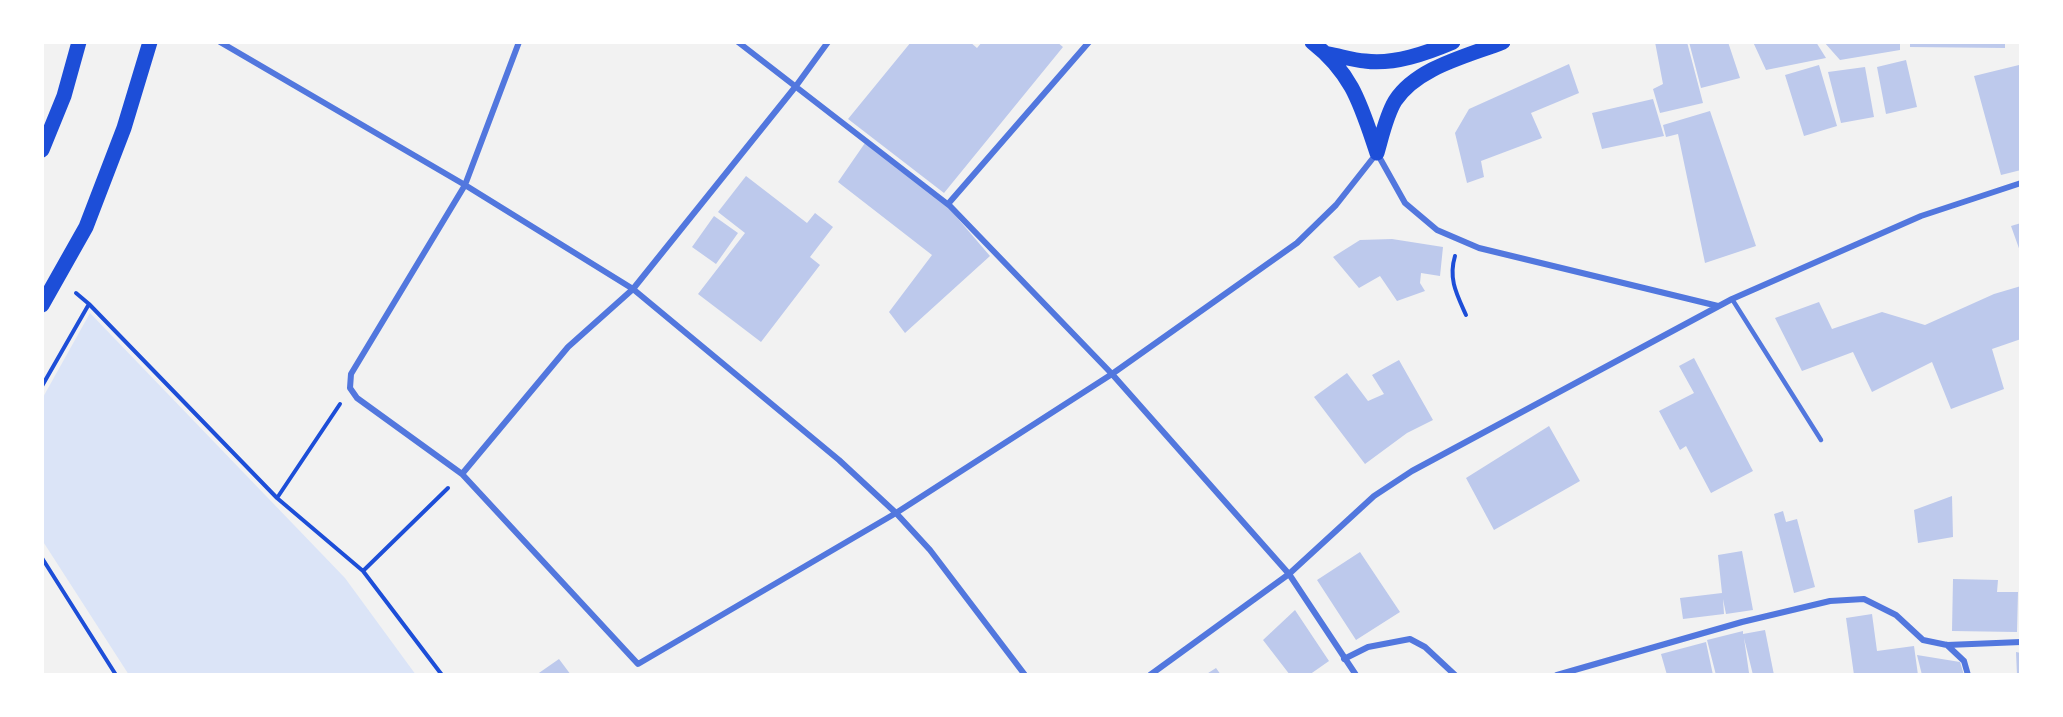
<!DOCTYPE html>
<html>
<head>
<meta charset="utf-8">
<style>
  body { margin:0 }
  #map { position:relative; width:2063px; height:717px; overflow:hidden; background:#f2f2f2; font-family:Quicksand,sans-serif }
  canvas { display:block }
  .frame { position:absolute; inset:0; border:44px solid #fff; pointer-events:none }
</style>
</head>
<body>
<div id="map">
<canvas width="2063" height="717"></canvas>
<div class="frame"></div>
</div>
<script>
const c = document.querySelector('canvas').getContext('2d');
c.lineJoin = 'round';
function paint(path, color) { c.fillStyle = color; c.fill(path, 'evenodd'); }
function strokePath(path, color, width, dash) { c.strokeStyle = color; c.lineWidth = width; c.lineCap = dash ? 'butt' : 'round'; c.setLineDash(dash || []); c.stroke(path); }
paint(new Path2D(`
  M 90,313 L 345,578 L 416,675 L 129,675 L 42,540 L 42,399 Z`), '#dbe4f7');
paint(new Path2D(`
  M 911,42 L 970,42 L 977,48 L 982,42 L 1057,42 L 1063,47 L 944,193 L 848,119 Z
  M 1655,42 L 1687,42 L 1703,103 L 1660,113 L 1653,89 L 1663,84 Z
  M 1689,42 L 1728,42 L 1740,78 L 1701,88 Z
  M 1753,42 L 1816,42 L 1826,58 L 1766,70 Z
  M 1824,42 L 1900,42 L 1900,50 L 1840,60 Z
  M 1910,42 L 2005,42 L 2005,48 L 1910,47 Z
  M 1906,60 L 1917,107 L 1886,114 L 1877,67 Z
  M 1569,64 L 1579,93 L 1531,113 L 1542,138 L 1481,161 L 1484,177 L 1467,183 L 1455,133 L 1469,109 Z
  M 1819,65 L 1837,126 L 1804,136 L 1785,75 Z
  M 2019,65 L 2021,73 L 2021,170 L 2001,175 L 1974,76 Z
  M 1865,67 L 1874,117 L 1841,123 L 1828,72 Z
  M 1653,99 L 1664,136 L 1602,149 L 1592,113 Z
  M 1710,111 L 1756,246 L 1705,263 L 1678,134 L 1666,137 L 1663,125 Z
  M 865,143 L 947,206 L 990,256 L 905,333 L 889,312 L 932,255 L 838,182 Z
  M 746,176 L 807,223 L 815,213 L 833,227 L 810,257 L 820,265 L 761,342 L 698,294 L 745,233 L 718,212 Z
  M 714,216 L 738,233 L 716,264 L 692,247 Z
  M 2021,223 L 2021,254 L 2011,226 Z
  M 1392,239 L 1443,247 L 1440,276 L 1421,273 L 1420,283 L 1425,291 L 1397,301 L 1380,276 L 1359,288 L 1333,257 L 1360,240 Z
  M 2021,286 L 2021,326 L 2019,326 L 2021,339 L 1992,349 L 2004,389 L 1951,409 L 1932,362 L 1872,392 L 1853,352 L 1802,371 L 1775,318 L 1819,302 L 1832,329 L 1882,312 L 1925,325 L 1994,294 Z
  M 1694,358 L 1753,471 L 1711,493 L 1686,446 L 1680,450 L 1659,411 L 1694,393 L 1679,366 Z
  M 1399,360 L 1433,420 L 1407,433 L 1365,464 L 1314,397 L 1347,373 L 1368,401 L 1384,394 L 1372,375 Z
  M 1549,426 L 1580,481 L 1494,530 L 1466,478 Z
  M 1952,496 L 1953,537 L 1918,543 L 1914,510 Z
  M 1783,511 L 1786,522 L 1797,519 L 1815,587 L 1794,593 L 1774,514 Z
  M 1742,551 L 1753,610 L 1726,614 L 1723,599 L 1724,614 L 1683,619 L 1680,598 L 1722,593 L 1718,555 Z
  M 1360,552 L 1400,612 L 1356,640 L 1317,580 Z
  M 1953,579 L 1998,580 L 1997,592 L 2018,592 L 2017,632 L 1952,631 Z
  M 1295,610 L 1329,661 L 1309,675 L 1290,675 L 1263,640 Z
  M 1872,614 L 1877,651 L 1914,646 L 1918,675 L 1854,675 L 1846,618 Z
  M 1765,630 L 1774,675 L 1753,675 L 1744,638 L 1749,673 L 1743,675 L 1716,675 L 1707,640 L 1743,631 L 1743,634 Z
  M 1706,642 L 1713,675 L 1667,675 L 1661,654 Z
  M 2016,652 L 2021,653 L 2021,675 L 2017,675 Z
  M 1917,655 L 1960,662 L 1964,675 L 1922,675 Z
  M 559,659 L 571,675 L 536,675 Z
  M 1216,668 L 1221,675 L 1205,675 Z`), '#bdc9ec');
strokePath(new Path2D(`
  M 1455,256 C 1448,279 1457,295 1466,315
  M 76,293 L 89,304
  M 42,386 L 89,304 L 277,498 L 363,571 L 442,675
  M 277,498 L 340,404
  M 42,558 L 116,675
  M 363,571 L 448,488`), '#1d4ed8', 4);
strokePath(new Path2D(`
  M 1732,299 L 1821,440`), '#5277de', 4.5);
strokePath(new Path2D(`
  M 220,42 L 465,185 L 633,289 L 839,460 L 896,513 L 930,550 L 1025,675
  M 519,42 L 465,185 L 351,374 L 350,388 L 357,398 L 462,474 L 638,664 L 896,513 L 1112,374 L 1297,243 L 1336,205 L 1377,153 L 1405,203 L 1437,230 L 1479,248 L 1718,306
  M 738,42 L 950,206 L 1112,374 L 1289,574 L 1356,675
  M 948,204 L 1089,42
  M 462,474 L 568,347 L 633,289 L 796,86 L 828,42
  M 1947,645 L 1964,661 L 1968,675
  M 1344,659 L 1368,647 L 1410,639 L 1425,647 L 1455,675
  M 1150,675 L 1289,574 L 1374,496 L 1412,471 L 1732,299 L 1921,216 L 2021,183
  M 1557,675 L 1742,622 L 1830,601 L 1864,599 L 1896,615 L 1923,640 L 1947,645 L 2021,642`), '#5277de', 6);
strokePath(new Path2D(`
  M 1312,42 C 1353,74 1361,106 1377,153
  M 1328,54 C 1340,56 1353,60 1365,61 C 1394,65 1427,53 1453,42
  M 42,150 L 64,96 L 79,42
  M 1377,153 C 1382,136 1386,116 1395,101 C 1417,67 1468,56 1503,42
  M 42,305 L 86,227 L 124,128 L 150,42`), '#1d4ed8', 15);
</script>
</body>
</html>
